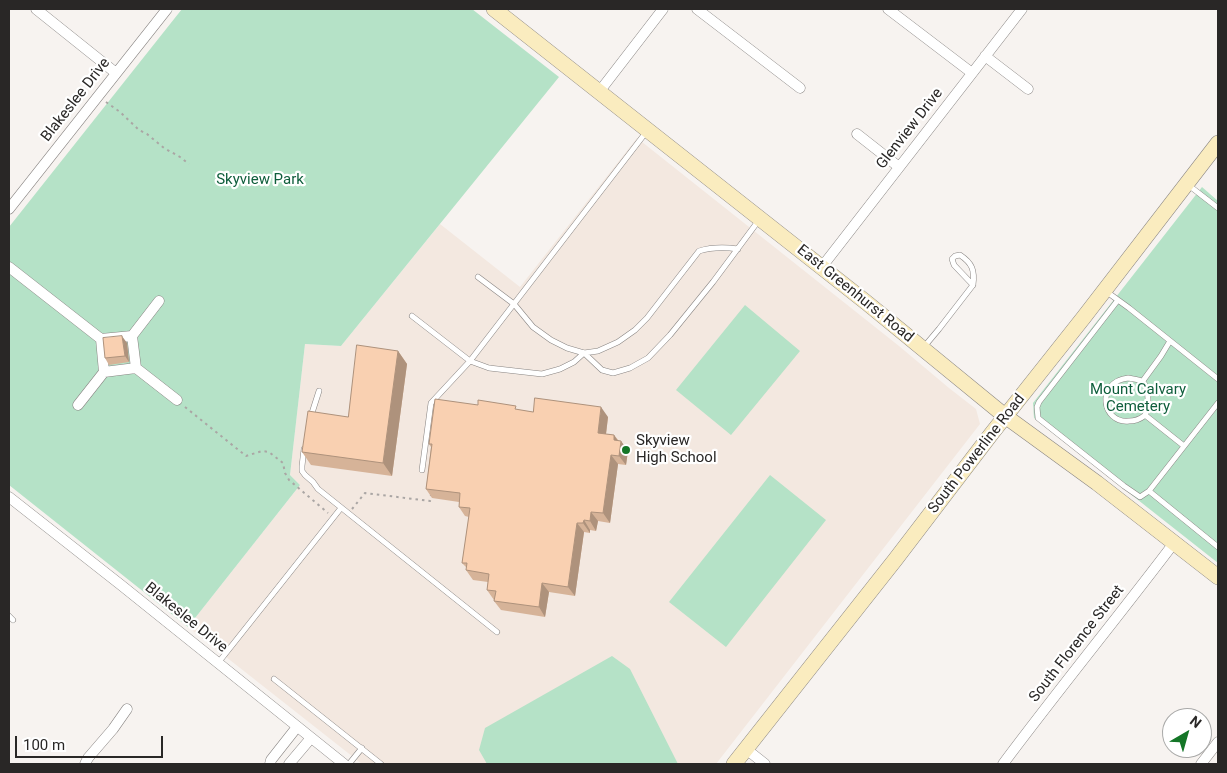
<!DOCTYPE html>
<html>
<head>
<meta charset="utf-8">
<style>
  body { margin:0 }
  #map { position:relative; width:1227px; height:773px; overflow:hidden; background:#f7f3f0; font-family:Roboto,sans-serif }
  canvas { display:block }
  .frame { position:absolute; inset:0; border:10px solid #292726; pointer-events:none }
  .north { position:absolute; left:1162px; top:708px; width:50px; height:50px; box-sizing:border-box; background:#fff; border:1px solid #a9a9a8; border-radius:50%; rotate:38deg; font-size:14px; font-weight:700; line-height:20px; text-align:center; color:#292726 }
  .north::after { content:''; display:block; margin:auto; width:18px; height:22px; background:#147627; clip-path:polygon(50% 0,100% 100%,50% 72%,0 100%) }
  .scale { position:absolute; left:15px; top:736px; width:148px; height:22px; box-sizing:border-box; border:2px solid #292726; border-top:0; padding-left:6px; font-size:15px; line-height:18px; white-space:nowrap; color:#292726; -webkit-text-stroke:4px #fff; paint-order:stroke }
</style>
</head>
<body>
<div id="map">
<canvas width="1227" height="773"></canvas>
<div class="frame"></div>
<div class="north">N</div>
<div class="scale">100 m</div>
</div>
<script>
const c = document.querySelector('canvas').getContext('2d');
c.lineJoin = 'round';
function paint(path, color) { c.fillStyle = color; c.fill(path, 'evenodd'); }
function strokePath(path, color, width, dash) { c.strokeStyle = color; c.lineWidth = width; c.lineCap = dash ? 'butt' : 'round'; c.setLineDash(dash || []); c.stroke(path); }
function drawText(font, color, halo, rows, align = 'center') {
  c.font = font + ' Roboto,sans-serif'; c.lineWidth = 4.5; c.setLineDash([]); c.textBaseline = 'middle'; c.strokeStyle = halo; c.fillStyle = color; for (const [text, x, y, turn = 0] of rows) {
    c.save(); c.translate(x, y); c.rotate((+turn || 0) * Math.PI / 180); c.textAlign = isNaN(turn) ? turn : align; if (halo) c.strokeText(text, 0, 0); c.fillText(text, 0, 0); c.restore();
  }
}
paint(new Path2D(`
  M 637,138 L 899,346 L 949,388 L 976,409 L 980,424 L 716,764 L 362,764 L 188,627 L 300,485 L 290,475 L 305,344 L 341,346 L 440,224 L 520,287 Z`), '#f3e8e0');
paint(new Path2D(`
  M 182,9 L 472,9 L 559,77 L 341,346 L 305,344 L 290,475 L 300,485 L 188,627 L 9,485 L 9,227 Z
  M 1202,187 L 1218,201 L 1218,563 L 1034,418 L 1033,403 Z
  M 745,305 L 800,351 L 731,435 L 676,390 Z
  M 770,475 L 826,520 L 726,647 L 669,602 Z
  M 612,656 L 630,669 L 678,764 L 487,764 L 479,750 L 485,728 Z`), '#b5e2c7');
const lane = new Path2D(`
  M 1187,184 L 1218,208
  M 960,255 C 972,263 975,270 973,285 L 954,265 L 952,259 L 955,256 Z
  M 1107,292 L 1129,308 L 1218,379
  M 1118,300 L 1039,402 L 1037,407 L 1038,418 L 1124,486 L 1140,497 L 1149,491 L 1218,547
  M 412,316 L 470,361 L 489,368 L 542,374 L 560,369 L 574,362 L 584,353 L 567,348 L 551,340 L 533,327 L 514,304 L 478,277
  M 923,348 L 939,329 L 973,285
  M 584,353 L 602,370 L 613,373 L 630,368 L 648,358 L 670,335 L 713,282 L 759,220
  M 584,353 L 598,351 L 618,342 L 635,330 L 647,318 L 699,251 C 712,247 724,247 738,249
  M 1128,378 C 1132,379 1139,379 1143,382 C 1149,388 1150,410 1144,416 C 1140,419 1134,421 1129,421 C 1102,424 1095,382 1128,378 Z
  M 1142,382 L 1161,356 L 1170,341
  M 1145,415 L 1184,446
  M 311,416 L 319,391
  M 304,449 L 302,466 L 302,471 L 305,475 L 313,482 L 318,489 L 497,632
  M 422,470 L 431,403 L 470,361 L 647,131
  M 1149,491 L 1218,403
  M 9,616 L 13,620
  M 218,663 L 341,508
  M 274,679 L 381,764
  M 349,764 L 362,748`);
const street = new Path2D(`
  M 36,9 L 116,73
  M 697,9 L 800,88
  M 888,9 L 972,73
  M 985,56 L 1028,89
  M 599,92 L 663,9
  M 857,134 L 899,167
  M 9,209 L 167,9
  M 9,267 L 101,339 L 132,336
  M 821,268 L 1022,9
  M 136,368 L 132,336 L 159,301
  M 104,372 L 136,368 L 177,400
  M 78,405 L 104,372 L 101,339
  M 9,497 L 121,585 L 344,764
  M 746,749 L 765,764
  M 85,764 L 88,758 L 113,729 L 127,709
  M 270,764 L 271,760 L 297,727
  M 289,764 L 311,738
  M 1003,764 C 1059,689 1118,617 1174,543
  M 1201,764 L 1218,742`);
const secondary = new Path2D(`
  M 494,9 L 867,303 L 1005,416 L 1097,483 L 1218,577
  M 734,764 L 895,560 L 992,433 L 1084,317 L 1218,143`);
strokePath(lane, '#888482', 6);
strokePath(street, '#888482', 11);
strokePath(secondary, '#888482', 16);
strokePath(new Path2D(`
  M 106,102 L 120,112 L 139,130 L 147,134 L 164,148 L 180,157 L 189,164
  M 185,407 L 246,456 L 262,451 L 269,452 L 283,463 L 285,473 L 289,480 L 328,513
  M 352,509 L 365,493 L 430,501 L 431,495`), '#aaa6a4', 2, [2.5, 4]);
strokePath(lane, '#fff', 5);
strokePath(street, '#fff', 10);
strokePath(secondary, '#faecbf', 15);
paint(new Path2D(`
  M 127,343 L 129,362 L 109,365 L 105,358 Z
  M 398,351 L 407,364 L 392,476 L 311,465 L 302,452 L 348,417 Z
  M 518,410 L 533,412 L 608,417 L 606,434 L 614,435 L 619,441 L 621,441 L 628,451 L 626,465 L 618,464 L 610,523 L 598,521 L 596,531 L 590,530 L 590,533 L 584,532 L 575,596 L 549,592 L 545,617 L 501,610 L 494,601 L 494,600 L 487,590 L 488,582 L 473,580 L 466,570 L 467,568 L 462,563 L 469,517 L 465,516 L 459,507 L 459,502 L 432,498 L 426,489 L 431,447 L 429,444 Z`), '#d6b398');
paint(new Path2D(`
  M 122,336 L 127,343 L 129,362 L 125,356 Z
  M 398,351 L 407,364 L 392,476 L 383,463 Z
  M 601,407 L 608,417 L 605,442 L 598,433 Z
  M 614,435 L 620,444 L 621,441 L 628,451 L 626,465 L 619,456 L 614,440 Z
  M 611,455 L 618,464 L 610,523 L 603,513 Z
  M 591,512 L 598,521 L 596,531 L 590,521 Z
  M 584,520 L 590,530 L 590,533 L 583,523 Z
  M 577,523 L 584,532 L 575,596 L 568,587 Z
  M 542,583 L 549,592 L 545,617 L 539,607 Z`), '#ae927c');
const building = new Path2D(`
  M 122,336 L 125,356 L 105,358 L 103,338 Z
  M 357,345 L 398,351 L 383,463 L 302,452 L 308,411 L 348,417 Z
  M 535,398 L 601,407 L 598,433 L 614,435 L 614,440 L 621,441 L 619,456 L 611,455 L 603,513 L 591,512 L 590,521 L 584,520 L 583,523 L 577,523 L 568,587 L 542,583 L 539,607 L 494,601 L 496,591 L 487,590 L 489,574 L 466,570 L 467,563 L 462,563 L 470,508 L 459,507 L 460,493 L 426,489 L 432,444 L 429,444 L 435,399 L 478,405 L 478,400 L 516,406 L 515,409 L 533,412 Z`);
paint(building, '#f9d0b1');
strokePath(building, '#ae927c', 1);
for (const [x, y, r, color] of [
  [626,450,5,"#147627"]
]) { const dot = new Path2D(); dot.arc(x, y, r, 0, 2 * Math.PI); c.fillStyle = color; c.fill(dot); strokePath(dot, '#fff', 2); }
drawText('15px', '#292726', '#fff', [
  ["Blakeslee Drive",76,100,-52],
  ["Glenview Drive",910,129,-52],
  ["East Greenhurst Road",855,294,39],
  ["South Powerline Road",977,454,-52],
  ["Blakeslee Drive",186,618,39],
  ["South Florence Street",1077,644,-52]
]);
drawText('15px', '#0f5e3c', '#fff', [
  ["Skyview Park",260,180],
  ["Mount Calvary",1138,390],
  ["Cemetery",1138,407]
]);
drawText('15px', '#292726', '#fff', [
  ["Skyview",636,441],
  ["High School",636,458]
], 'left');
</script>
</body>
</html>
